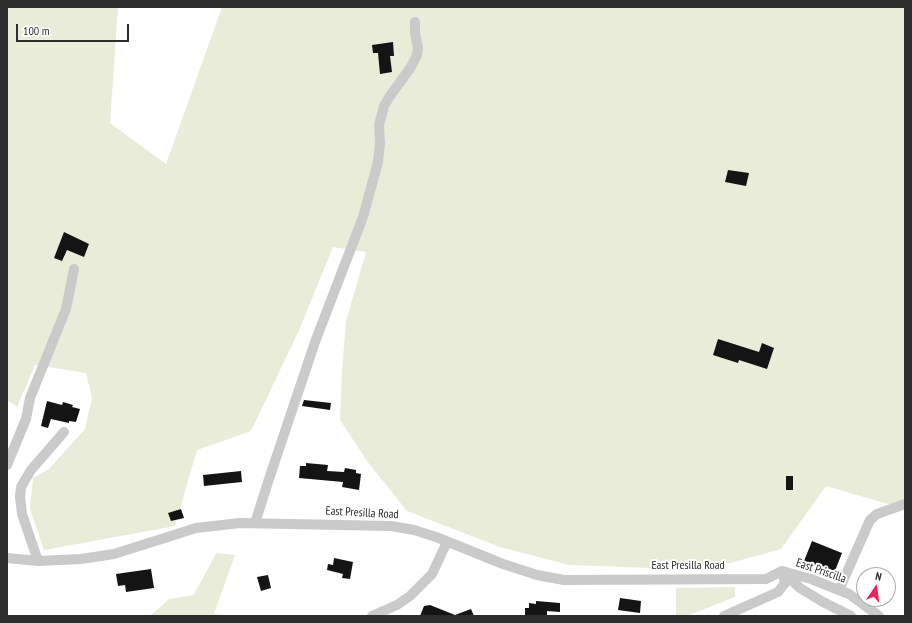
<!DOCTYPE html>
<html>
<head>
<meta charset="utf-8">
<style>
  body { margin:0 }
  #map { position:relative; width:912px; height:623px; overflow:hidden; background:#fff; font-family:"PT Sans Narrow",sans-serif }
  canvas { display:block }
  .frame { position:absolute; inset:0; border:8px solid #2d2d2d; pointer-events:none }
  .north { position:absolute; left:856px; top:567px; width:40px; height:40px; box-sizing:border-box; background:#fff; border:1px solid #ababab; border-radius:50%; rotate:13deg; font-size:11px; font-weight:700; line-height:16px; text-align:center; color:#2d2d2d }
  .north::after { content:''; display:block; margin:auto; width:14px; height:18px; background:#f51f5c; clip-path:polygon(50% 0,100% 100%,50% 72%,0 100%) }
  .scale { position:absolute; left:16px; top:24px; width:113px; height:18px; box-sizing:border-box; border:2px solid #2d2d2d; border-top:0; padding-left:5px; font-size:12px; line-height:14px; white-space:nowrap; color:#2d2d2d; -webkit-text-stroke:3px #fff; paint-order:stroke }
</style>
</head>
<body>
<div id="map">
<canvas width="912" height="623"></canvas>
<div class="frame"></div>
<div class="north">N</div>
<div class="scale">100 m</div>
</div>
<script>
const c = document.querySelector('canvas').getContext('2d');
c.lineJoin = 'round';
function paint(path, color) { c.fillStyle = color; c.fill(path, 'evenodd'); }
function strokePath(path, color, width, dash) { c.strokeStyle = color; c.lineWidth = width; c.lineCap = dash ? 'butt' : 'round'; c.setLineDash(dash || []); c.stroke(path); }
function drawText(font, color, halo, rows, align = 'center') {
  c.font = font + ' "PT Sans Narrow",sans-serif'; c.lineWidth = 4; c.setLineDash([]); c.textBaseline = 'middle'; c.strokeStyle = halo; c.fillStyle = color; for (const [text, x, y, turn = 0] of rows) {
    c.save(); c.translate(x, y); c.rotate((+turn || 0) * Math.PI / 180); c.textAlign = isNaN(turn) ? turn : align; if (halo) c.strokeText(text, 0, 0); c.fillText(text, 0, 0); c.restore();
  }
}
paint(new Path2D(`
  M 7,7 L 118,7 L 110,123 L 166,164 L 222,7 L 905,7 L 905,509 L 826,486 L 781,549 L 705,570 L 569,565 L 500,547 L 407,511 L 367,461 L 340,420 L 342,371 L 346,321 L 366,252 L 333,247 L 300,328 L 251,431 L 197,450 L 175,526 L 44,550 L 30,509 L 33,478 L 49,469 L 85,429 L 92,398 L 86,373 L 35,365 L 17,407 L 7,400 Z
  M 216,553 L 235,555 L 214,614 L 234,616 L 150,616 L 169,599 L 194,595 Z
  M 735,587 L 735,597 L 687,616 L 676,616 L 676,588 Z`), '#e8ecd9');
paint(new Path2D(`
  M 393,42 L 394,56 L 390,56 L 392,72 L 380,74 L 378,53 L 373,53 L 372,45 Z
  M 728,170 L 749,173 L 746,186 L 725,182 Z
  M 64,232 L 89,244 L 84,257 L 67,250 L 62,261 L 54,258 Z
  M 718,339 L 759,352 L 762,343 L 774,348 L 767,369 L 739,360 L 738,363 L 713,355 Z
  M 304,400 L 331,403 L 330,410 L 302,406 Z
  M 47,401 L 62,405 L 63,402 L 73,405 L 72,407 L 80,409 L 76,422 L 69,421 L 69,423 L 51,419 L 48,428 L 41,426 Z
  M 306,463 L 328,465 L 327,471 L 344,472 L 345,468 L 356,470 L 356,473 L 361,474 L 359,490 L 342,487 L 343,482 L 299,478 L 300,466 L 306,466 Z
  M 241,471 L 242,482 L 204,486 L 203,475 Z
  M 786,476 L 793,476 L 793,490 L 786,490 Z
  M 181,509 L 184,518 L 171,521 L 168,513 Z
  M 812,541 L 842,553 L 835,571 L 819,565 L 818,567 L 804,561 Z
  M 334,558 L 353,562 L 350,579 L 342,578 L 343,574 L 327,570 L 328,564 L 333,565 Z
  M 151,569 L 154,588 L 126,592 L 125,585 L 118,586 L 116,574 Z
  M 268,575 L 271,588 L 261,591 L 257,577 Z
  M 620,598 L 641,601 L 640,613 L 618,610 Z
  M 536,601 L 560,603 L 560,612 L 547,611 L 547,616 L 525,616 L 525,608 L 529,608 L 529,603 L 536,604 Z
  M 430,605 L 455,615 L 471,609 L 474,616 L 420,616 L 424,606 Z`), '#141414');
strokePath(new Path2D(`
  M 7,465 L 26,419 L 30,398 L 66,309 L 74,269
  M 255,523 L 269,479 L 315,342 L 363,217 L 378,162 L 380,144 L 379,125 L 384,106 L 390,96 L 411,67 L 417,55 L 418,48 L 415,33 L 415,22
  M 7,558 L 38,561 L 81,559 L 114,554 L 196,528 L 240,523 L 391,526 L 414,530 L 436,537 L 503,564 L 537,575 L 564,580 L 766,579 L 782,571
  M 38,561 L 22,514 L 20,497 L 21,487 L 31,470 L 64,432
  M 782,571 L 811,579 L 849,594 L 879,616
  M 783,572 L 800,588 L 823,602 L 851,616
  M 839,590 L 870,520 L 877,514 L 905,504
  M 372,616 L 397,605 L 410,596 L 432,574 L 447,542
  M 724,616 L 778,592 L 785,583 L 782,571`), '#cacaca', 10);
drawText('12px', '#2d2d2d', '#fff', [
  ["East Presilla Road",362,513,3],
  ["East Presilla Road",688,566],
  ["East Priscilla",821,571,19]
]);
</script>
</body>
</html>
